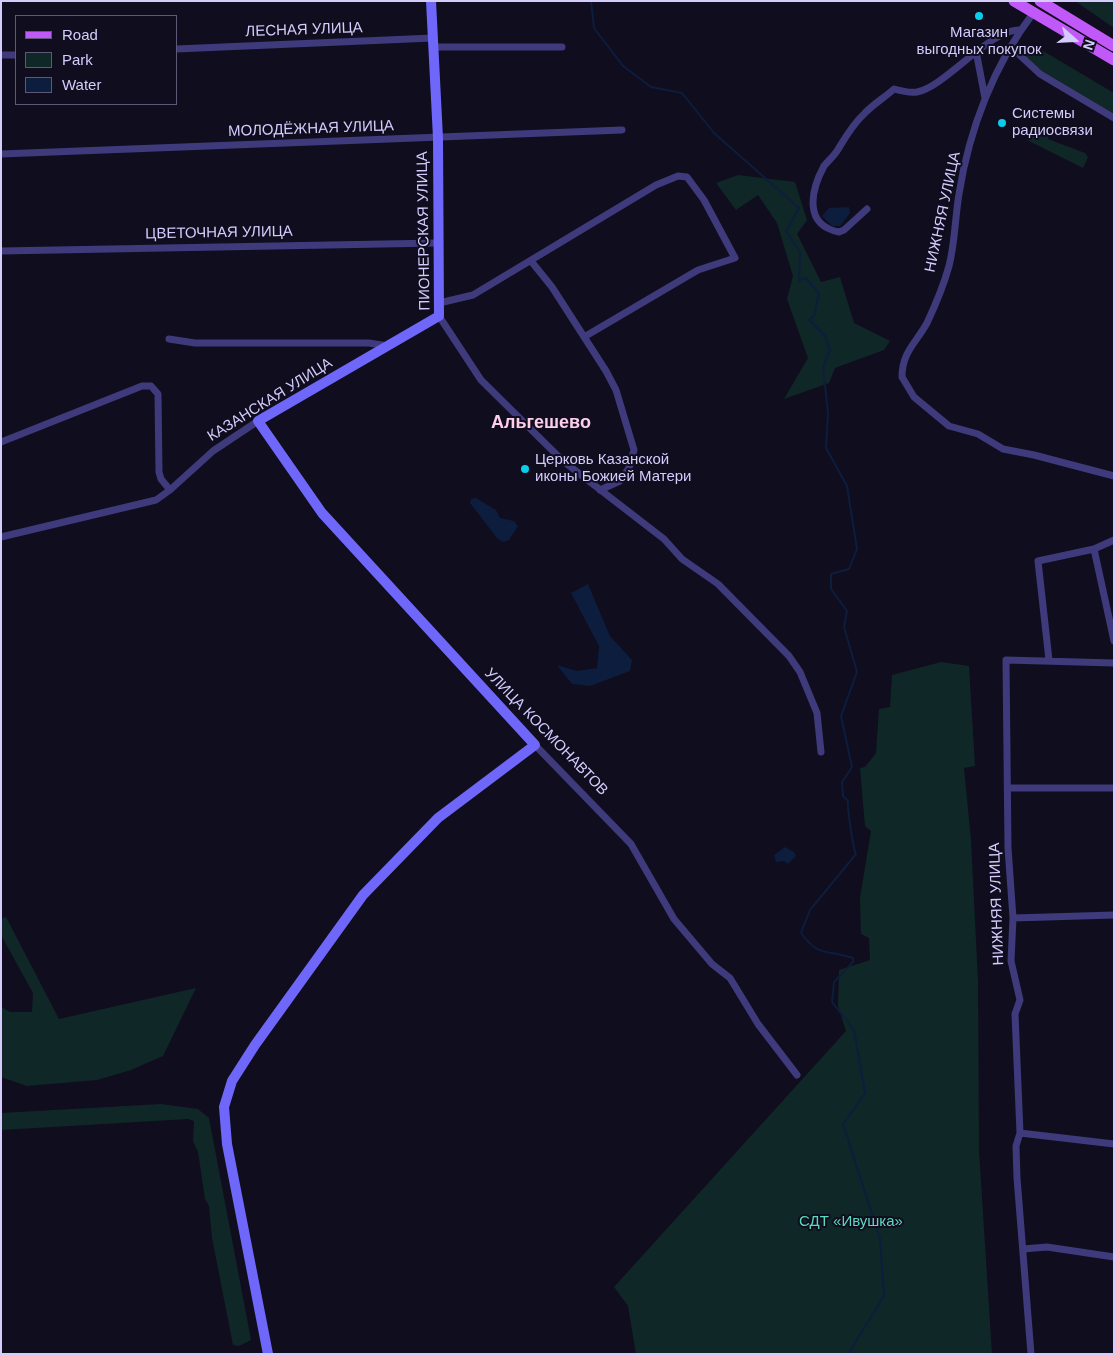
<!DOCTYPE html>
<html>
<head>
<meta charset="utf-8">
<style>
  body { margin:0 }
  #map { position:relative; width:1115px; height:1355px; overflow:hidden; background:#100d1e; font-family:Arial,sans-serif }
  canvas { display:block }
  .frame { position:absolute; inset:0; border:2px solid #d3ccfd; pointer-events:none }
  .legend { position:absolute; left:15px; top:15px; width:162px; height:90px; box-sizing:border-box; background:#100d1e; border:1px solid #5e5977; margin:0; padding:6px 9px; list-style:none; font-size:15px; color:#d3ccfd }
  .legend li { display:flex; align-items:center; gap:10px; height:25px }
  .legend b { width:25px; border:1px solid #5e5977 }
  .north { position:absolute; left:1050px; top:15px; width:50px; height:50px; -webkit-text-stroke:4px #100d1e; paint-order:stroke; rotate:109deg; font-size:14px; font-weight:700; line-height:20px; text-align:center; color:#d3ccfd }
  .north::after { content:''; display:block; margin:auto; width:18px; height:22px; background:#d3ccfd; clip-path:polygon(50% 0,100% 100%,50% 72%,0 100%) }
</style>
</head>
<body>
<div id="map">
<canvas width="1115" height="1355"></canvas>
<div class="frame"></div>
<ul class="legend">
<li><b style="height:6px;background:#c158f8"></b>Road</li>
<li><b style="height:14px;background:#102727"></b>Park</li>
<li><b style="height:14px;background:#0d1d3d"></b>Water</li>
</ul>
<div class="north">N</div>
</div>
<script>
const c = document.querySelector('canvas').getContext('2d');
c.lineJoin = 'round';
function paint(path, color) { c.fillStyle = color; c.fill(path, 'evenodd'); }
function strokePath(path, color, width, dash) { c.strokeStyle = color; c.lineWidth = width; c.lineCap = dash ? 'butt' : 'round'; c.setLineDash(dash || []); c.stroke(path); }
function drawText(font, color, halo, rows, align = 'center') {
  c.font = font + ' Arial,sans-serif'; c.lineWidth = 4; c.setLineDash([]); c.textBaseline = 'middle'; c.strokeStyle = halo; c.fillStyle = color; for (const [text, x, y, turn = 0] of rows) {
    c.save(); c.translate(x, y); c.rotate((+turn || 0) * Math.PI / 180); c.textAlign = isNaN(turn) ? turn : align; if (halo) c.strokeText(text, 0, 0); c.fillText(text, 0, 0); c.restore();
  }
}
paint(new Path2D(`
  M 1075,1 L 1114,1 L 1114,28 Z
  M 1033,45 L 1114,93 L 1114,116 L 1016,57 Z
  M 1032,127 L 1049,134 L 1048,139 L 1085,153 L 1088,157 L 1083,168 L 1027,140 Z
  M 738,175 L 795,182 L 807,220 L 797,234 L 821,282 L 840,277 L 854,323 L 890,341 L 884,350 L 835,368 L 829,383 L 784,399 L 808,358 L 787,299 L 793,276 L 777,223 L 758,195 L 736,210 L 716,183 Z
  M 941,662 L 969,666 L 975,766 L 964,768 L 971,840 L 978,982 L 979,1151 L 992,1354 L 636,1354 L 628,1306 L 614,1287 L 846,1031 L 838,1006 L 839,970 L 870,960 L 869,938 L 861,934 L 860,898 L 871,831 L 865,826 L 860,768 L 865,767 L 876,753 L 879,709 L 890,707 L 892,675 Z
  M 6,917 L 59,1019 L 196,988 L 163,1056 L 131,1070 L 97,1080 L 27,1086 L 1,1077 L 1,1007 L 10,1012 L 32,1012 L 33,993 L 1,935 L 1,919 Z
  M 161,1104 L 198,1109 L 209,1118 L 251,1340 L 239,1346 L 233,1345 L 212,1238 L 209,1206 L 205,1199 L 198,1152 L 193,1141 L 194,1121 L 188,1119 L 1,1130 L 1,1113 Z`), '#102727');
paint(new Path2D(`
  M 849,207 L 850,213 L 840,226 L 832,226 L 822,216 L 829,208 Z
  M 476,498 L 496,510 L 500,518 L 514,521 L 518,526 L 509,540 L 503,542 L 497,538 L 470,503 L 471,499 Z
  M 588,584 L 610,636 L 632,660 L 630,671 L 590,686 L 572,684 L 557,665 L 577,671 L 597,668 L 599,646 L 571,593 Z
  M 785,847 L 794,852 L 796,856 L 788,864 L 784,861 L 776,862 L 774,855 Z`), '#0d1d3d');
strokePath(new Path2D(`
  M 591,1 L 594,28 L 623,66 L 651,87 L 682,93 L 714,133 L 799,208 L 786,231 L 800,252 L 799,281 L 806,278 L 819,293 L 814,316 L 809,320 L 825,336 L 830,350 L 823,367 L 828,413 L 826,448 L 847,486 L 857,549 L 849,569 L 831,574 L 831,589 L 847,611 L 844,627 L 857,672 L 841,716 L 852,767 L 842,782 L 843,796 L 848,801 C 847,806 853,849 856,854 L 810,910 L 801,933 C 819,958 827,949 853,958 L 853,962 L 834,982 L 832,1002 L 854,1030 L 865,1093 L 843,1124 L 880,1239 L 884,1296 L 848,1354`), '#0d1d3d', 2);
strokePath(new Path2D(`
  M 1034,12 C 994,64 969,130 959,194 C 955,218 955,243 949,266 C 944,284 935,306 927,323 C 916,343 902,352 902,377 L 914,397 L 949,426 L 978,434 L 1003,449 L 1034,455 L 1114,476
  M 433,47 L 562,47
  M 1012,48 L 1040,74 L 1114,118
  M 176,49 L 433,38
  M 976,51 L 985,98
  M 1,55 L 16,55
  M 1,154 L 622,130
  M 867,209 L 844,230 L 839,232 C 803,225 811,190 824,166 C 828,161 833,157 837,151 C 845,138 852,125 864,114 C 872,105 884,98 894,89 C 901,91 910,93 917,92 C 945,87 991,28 1020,30
  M 1,251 L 438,243
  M 531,261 L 552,287 L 606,371 L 616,390 L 634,450 L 629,468 L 620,481 L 600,490
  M 439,303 L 473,295 L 656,185 L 678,176 L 687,177 L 704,200 L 735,258 L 698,270 L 584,337
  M 439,316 L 481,380 L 563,461 L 664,539 L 682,559 L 718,584 L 789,656 L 800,672 L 817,713 L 821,752
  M 169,339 L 195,343 L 369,343 L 388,346
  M 1,442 L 142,386 L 151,386 L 158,394 L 159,472 L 161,479 L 170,490
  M 1,537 L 156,500 L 170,490 L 213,451 L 258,421
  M 1094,549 L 1114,641
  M 1049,660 L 1038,561 L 1094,549 L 1114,540
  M 535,745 L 631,844 L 674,919 L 712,964 L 730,978 L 758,1024 L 797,1075
  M 1009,788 L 1114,788
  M 1013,918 L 1114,915
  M 1020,1133 L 1114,1144
  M 1023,1249 L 1047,1247 L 1114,1257
  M 1031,1354 L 1017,1178 L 1016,1146 L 1020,1133 L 1015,1014 L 1020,1000 L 1011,961 L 1013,918 L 1008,848 L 1006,660 L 1114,663`), '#3e3a7b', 7);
strokePath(new Path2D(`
  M 268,1354 L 227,1144 L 224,1107 L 232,1081 L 255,1045 L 363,895 L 438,818 L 535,745 L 322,513 L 258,421 L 439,316 L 438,138 L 431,1`), '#6f67f9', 10);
strokePath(new Path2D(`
  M 1014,1 L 1114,60
  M 1040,1 L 1114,46`), '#c158f8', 11);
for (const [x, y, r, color] of [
  [979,16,5,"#0acdeb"],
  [1002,123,5,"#0acdeb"],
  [525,469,5,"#0acdeb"]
]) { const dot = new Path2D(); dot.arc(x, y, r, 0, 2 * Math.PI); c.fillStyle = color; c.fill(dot); strokePath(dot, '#100d1e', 2); }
drawText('15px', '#d3ccfd', '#100d1e', [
  ["ЛЕСНАЯ УЛИЦА",304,30,-2],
  ["МОЛОДЁЖНАЯ УЛИЦА",311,129,-2],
  ["НИЖНЯЯ УЛИЦА",943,212,-78],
  ["ПИОНЕРСКАЯ УЛИЦА",424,231,-91],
  ["ЦВЕТОЧНАЯ УЛИЦА",219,233,-1],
  ["КАЗАНСКАЯ УЛИЦА",270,400,-32],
  ["УЛИЦА КОСМОНАВТОВ",546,732,46],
  ["НИЖНЯЯ УЛИЦА",997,904,-92]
]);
drawText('15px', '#d3ccfd', '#100d1e', [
  ["Магазин",979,33,"center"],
  ["выгодных покупок",979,50,"center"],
  ["Системы",1012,114],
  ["радиосвязи",1012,131],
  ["Церковь Казанской",535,460],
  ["иконы Божией Матери",535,477]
], 'left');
drawText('15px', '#5cd9be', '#100d1e', [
  ["СДТ «Ивушка»",851,1222]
]);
drawText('bold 18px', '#fdceea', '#100d1e', [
  ["Альгешево",541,423]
]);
</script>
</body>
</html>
